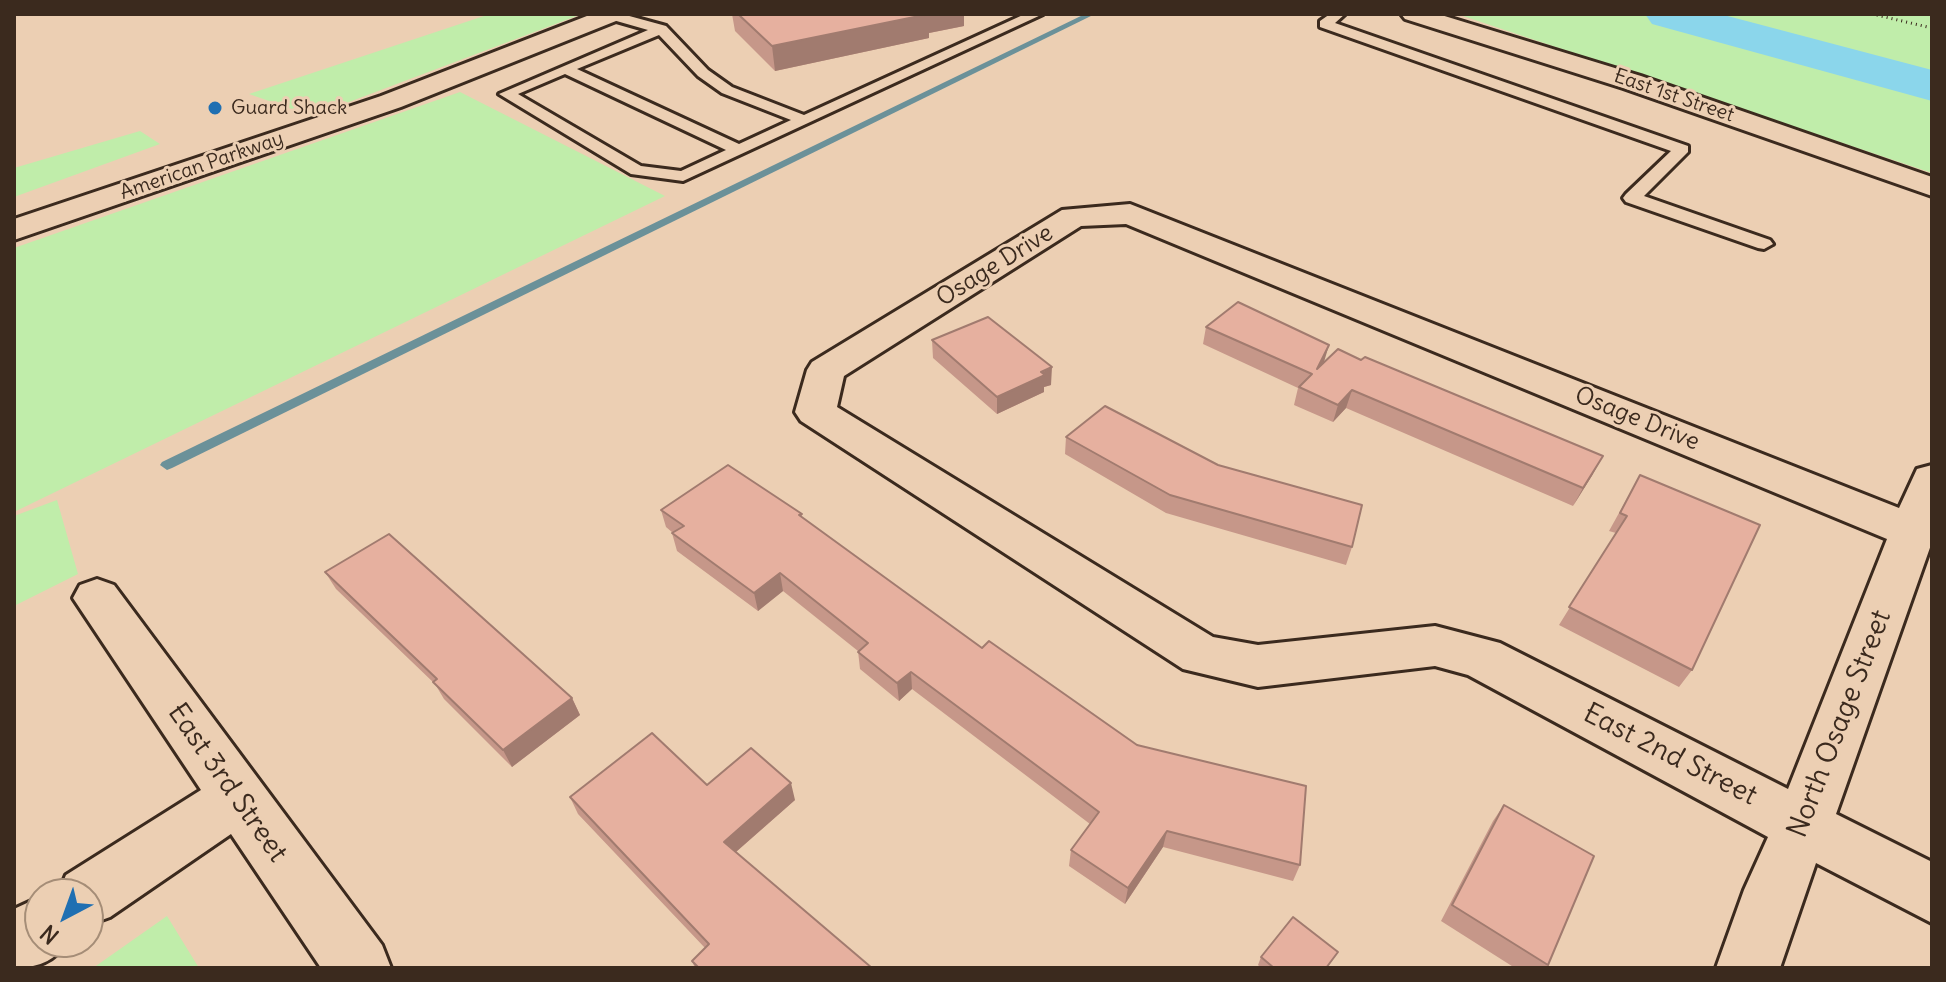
<!DOCTYPE html>
<html>
<head>
<meta charset="utf-8">
<style>
  body { margin:0 }
  #map { position:relative; width:1946px; height:982px; overflow:hidden; background:#eccfb3; font-family:Delius,sans-serif }
  canvas { display:block }
  .frame { position:absolute; inset:0; border:16px solid #3b2a1e; pointer-events:none }
  .north { position:absolute; left:24px; top:878px; width:80px; height:80px; box-sizing:border-box; background:#eccfb3; border:2px solid #a58d77; border-radius:50%; rotate:221deg; font-size:22px; font-weight:700; line-height:32px; text-align:center; color:#3b2a1e }
  .north::after { content:''; display:block; margin:auto; width:28px; height:36px; background:#1f6fb2; clip-path:polygon(50% 0,100% 100%,50% 72%,0 100%) }
</style>
</head>
<body>
<div id="map">
<canvas width="1946" height="982"></canvas>
<div class="frame"></div>
<div class="north">N</div>
</div>
<script>
const c = document.querySelector('canvas').getContext('2d');
c.lineJoin = 'round';
function paint(path, color) { c.fillStyle = color; c.fill(path, 'evenodd'); }
function strokePath(path, color, width, dash) { c.strokeStyle = color; c.lineWidth = width; c.lineCap = dash ? 'butt' : 'round'; c.setLineDash(dash || []); c.stroke(path); }
function drawText(font, color, halo, rows, align = 'center') {
  c.font = font + ' Delius,sans-serif'; c.lineWidth = 6; c.setLineDash([]); c.textBaseline = 'middle'; c.strokeStyle = halo; c.fillStyle = color; for (const [text, x, y, turn = 0] of rows) {
    c.save(); c.translate(x, y); c.rotate((+turn || 0) * Math.PI / 180); c.textAlign = isNaN(turn) ? turn : align; if (halo) c.strokeText(text, 0, 0); c.fillText(text, 0, 0); c.restore();
  }
}
paint(new Path2D(`
  M 490,14 L 582,14 L 312,116 L 249,94 Z
  M 1457,14 L 1932,14 L 1932,173 Z
  M 460,92 L 665,196 L 14,512 L 14,248 Z
  M 140,131 L 160,144 L 14,197 L 14,168 Z
  M 57,500 L 78,574 L 14,606 L 14,516 Z
  M 167,916 L 199,968 L 93,968 Z`), '#c0edaa');
paint(new Path2D(`
  M 1085,14 L 1095,14 L 172,468 L 167,470 L 160,465 L 162,462 Z`), '#6b9199');
paint(new Path2D(`
  M 1645,14 L 1720,14 L 1932,70 L 1932,101 L 1652,24 Z`), '#8bd6eb');
const lane = new Path2D(`
  M 605,14 L 622,14 L 666,26 L 708,70 L 732,87 L 804,115 L 1025,14 L 1043,14 L 683,181 L 631,174 L 499,94 L 648,30 L 606,18 ZM 659,35 L 698,76 L 722,93 L 791,120 L 739,144 L 577,69 ZM 565,74 L 726,150 L 681,171 L 641,166 L 518,94 Z
  M 1330,14 L 1345,14 L 1335,23 L 1688,146 L 1688,152 L 1644,196 L 1770,240 L 1773,244 L 1764,249 L 1758,248 L 1626,202 L 1623,198 L 1626,194 L 1671,151 L 1320,27 L 1320,21 Z`);
const street = new Path2D(`
  M 592,14 L 625,14 L 621,19 L 401,107 L 14,240 L 14,219 L 381,96 Z
  M 1130,204 L 1899,508 L 1917,469 L 1932,465 L 1932,542 L 1836,814 L 1932,862 L 1932,923 L 1816,863 L 1780,968 L 1716,968 L 1744,890 L 1768,837 L 1468,675 L 1435,666 L 1258,687 L 1183,669 L 801,421 L 795,412 L 807,370 L 812,362 L 1062,210 ZM 1126,224 L 1887,539 L 1788,789 L 1500,643 L 1435,626 L 1258,645 L 1213,637 L 837,407 L 844,376 L 1081,226 Z
  M 97,579 L 114,585 L 382,945 L 391,968 L 321,968 L 231,834 L 110,917 L 88,925 L 88,894 L 58,894 L 66,875 L 201,790 L 73,598 L 80,585 Z
  M 40,897 L 40,942 L 65,942 C 57,962 34,968 14,968 L 14,909 Z`);
const secondary = new Path2D(`
  M 1401,14 L 1438,14 L 1641,76 L 1932,177 L 1932,196 L 1623,88 L 1405,19 Z`);
strokePath(lane, '#3b2a1e', 6);
strokePath(street, '#3b2a1e', 6);
strokePath(secondary, '#3b2a1e', 6);
strokePath(new Path2D(`
  M 1872,14 L 1932,28`), '#3b2a1e', 3, [1, 4]);
paint(lane, '#eccfb3');
paint(street, '#eccfb3');
paint(secondary, '#eccfb3');
paint(new Path2D(`
  M 732,14 L 964,14 L 964,26 L 929,33 L 929,38 L 775,71 L 735,31 Z
  M 1206,327 L 1324,363 L 1593,474 L 1573,506 L 1346,408 L 1333,422 L 1294,405 L 1298,388 L 1203,344 Z
  M 932,340 L 1051,385 L 1044,387 L 1044,392 L 997,414 L 933,358 Z
  M 1066,437 L 1352,547 L 1346,565 L 1166,513 L 1065,454 Z
  M 1640,475 L 1692,670 L 1679,687 L 1559,625 L 1616,533 L 1609,531 Z
  M 661,510 L 802,514 L 802,518 L 982,648 L 1300,865 L 1293,881 L 1163,847 L 1125,904 L 1069,866 L 1071,850 L 1090,824 L 912,689 L 899,701 L 860,669 L 858,651 L 783,591 L 758,611 L 677,551 L 672,533 L 673,533 L 666,527 Z
  M 325,572 L 572,698 L 580,715 L 512,767 L 444,699 L 435,684 L 336,589 Z
  M 570,797 L 795,800 L 736,852 L 872,968 L 695,968 L 692,961 L 705,948 L 578,814 Z
  M 1504,805 L 1548,965 L 1546,968 L 1515,968 L 1441,921 L 1493,821 Z
  M 1338,952 L 1327,968 L 1261,968 L 1258,965 L 1261,957 Z`), '#c69789');
paint(new Path2D(`
  M 924,14 L 964,14 L 964,26 L 929,33 L 929,38 L 775,71 L 772,46 Z
  M 1329,345 L 1324,362 L 1317,369 Z
  M 1052,367 L 1051,385 L 1044,387 L 1044,392 L 997,414 L 997,397 Z
  M 1352,390 L 1346,408 L 1333,422 L 1338,405 Z
  M 1603,456 L 1593,474 L 1573,506 L 1583,488 Z
  M 780,573 L 783,591 L 758,611 L 754,593 Z
  M 911,672 L 912,689 L 899,701 L 897,683 Z
  M 572,698 L 580,715 L 512,767 L 503,750 Z
  M 791,783 L 795,800 L 729,858 L 724,842 Z
  M 1167,831 L 1163,847 L 1125,904 L 1128,888 Z`), '#a17b6f');
const building = new Path2D(`
  M 738,14 L 929,14 L 772,46 Z
  M 1238,302 L 1329,345 L 1317,369 L 1338,349 L 1361,360 L 1365,357 L 1603,456 L 1583,488 L 1352,390 L 1338,405 L 1299,387 L 1312,374 L 1206,327 Z
  M 988,317 L 1052,367 L 1041,372 L 1045,375 L 997,397 L 932,340 Z
  M 1105,406 L 1218,465 L 1362,505 L 1352,547 L 1170,495 L 1066,437 Z
  M 728,465 L 802,514 L 799,515 L 982,648 L 989,641 L 1137,745 L 1306,786 L 1300,865 L 1167,831 L 1128,888 L 1071,850 L 1099,812 L 911,672 L 897,683 L 858,652 L 868,643 L 780,573 L 754,593 L 672,533 L 684,526 L 661,510 Z
  M 1640,475 L 1760,525 L 1692,670 L 1569,607 L 1627,516 L 1620,513 Z
  M 389,534 L 572,698 L 503,750 L 433,682 L 437,679 L 325,572 Z
  M 652,733 L 707,785 L 751,748 L 791,783 L 724,842 L 872,968 L 699,968 L 692,961 L 709,944 L 570,797 Z
  M 1504,805 L 1594,856 L 1548,965 L 1452,905 Z
  M 1293,917 L 1338,952 L 1326,968 L 1274,968 L 1261,957 Z`);
paint(building, '#e6b09f');
strokePath(building, '#a17b6f', 2);
for (const [x, y, r, color] of [
  [215,108,8,"#1f6fb2"]
]) { const dot = new Path2D(); dot.arc(x, y, r, 0, 2 * Math.PI); c.fillStyle = color; c.fill(dot); strokePath(dot, '#eccfb3', 3); }
drawText('20px', '#3b2a1e', '#eccfb3', [
  ["East 1st Street",1674,96,19],
  ["American Parkway",202,166,-19]
]);
drawText('20px', '#3b2a1e', '#eccfb3', [
  ["Guard Shack",231,108]
], 'left');
drawText('24px', '#3b2a1e', '#eccfb3', [
  ["Osage Drive",995,266,-32],
  ["Osage Drive",1637,419,22]
]);
drawText('28px', '#3b2a1e', '#eccfb3', [
  ["North Osage Street",1840,724,-69],
  ["East 2nd Street",1670,755,27],
  ["East 3rd Street",227,783,55]
]);
</script>
</body>
</html>
